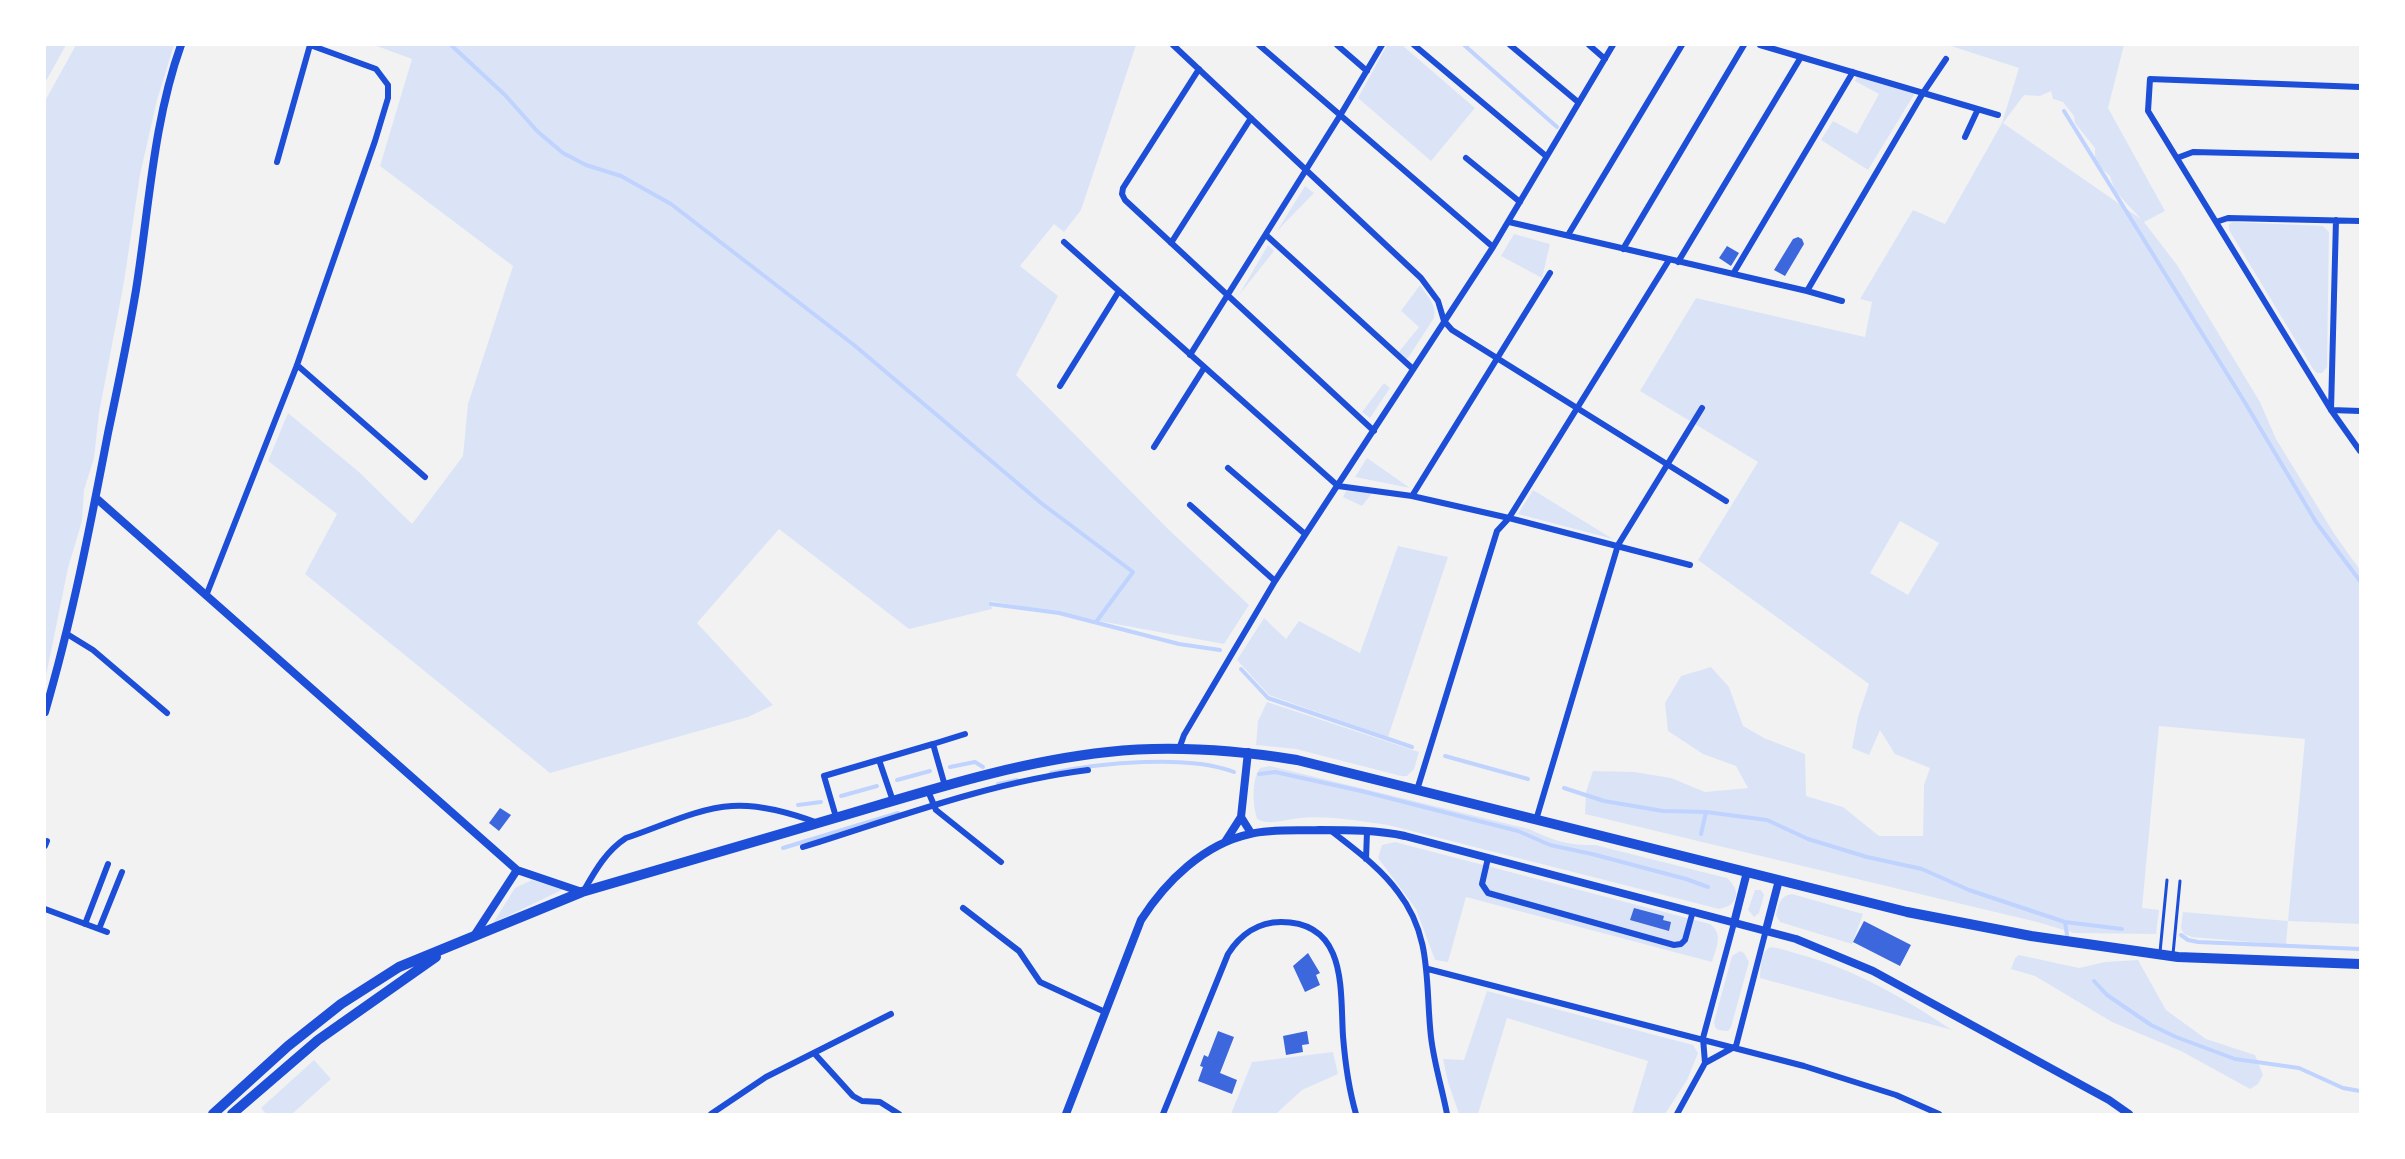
<!DOCTYPE html>
<html>
<head>
<meta charset="utf-8">
<style>
  body { margin:0 }
  #map { position:relative; width:2405px; height:1159px; overflow:hidden; background:#f2f2f2; font-family:Barlow,sans-serif }
  canvas { display:block }
  .frame { position:absolute; inset:0; border:46px solid #fff; pointer-events:none }
</style>
</head>
<body>
<div id="map">
<canvas width="2405" height="1159"></canvas>
<div class="frame"></div>
</div>
<script>
const c = document.querySelector('canvas').getContext('2d');
c.lineJoin = 'round';
function paint(path, color) { c.fillStyle = color; c.fill(path, 'evenodd'); }
function strokePath(path, color, width, dash) { c.strokeStyle = color; c.lineWidth = width; c.lineCap = dash ? 'butt' : 'round'; c.setLineDash(dash || []); c.stroke(path); }
paint(new Path2D(`
  M 45,45 L 66,45 L 45,83 Z
  M 76,45 L 174,45 L 157,100 L 140,175 L 124,282 L 99,413 L 94,458 L 84,490 L 82,521 L 68,568 L 45,681 L 45,101 Z
  M 374,45 L 1136,45 L 1081,210 L 1064,232 L 1054,224 L 1020,266 L 1058,296 L 1016,375 L 1168,529 L 1249,605 L 1224,644 L 991,601 L 992,609 L 909,629 L 779,529 L 697,623 L 773,705 L 748,717 L 550,773 L 305,574 L 337,514 L 268,461 L 288,413 L 359,472 L 412,524 L 463,456 L 468,404 L 513,266 L 380,166 L 412,59 Z
  M 1387,45 L 1402,45 L 1475,108 L 1431,161 L 1358,98 Z
  M 1948,45 L 2124,45 L 2108,108 L 2165,211 L 2144,222 L 2177,265 L 2260,402 L 2276,439 L 2335,535 L 2360,570 L 2360,924 L 2288,921 L 2286,945 L 2192,937 L 2184,934 L 2181,928 L 2183,912 L 2288,921 L 2305,739 L 2159,726 L 2142,908 L 2159,910 L 2156,934 L 2074,933 L 2037,922 L 1585,814 L 1586,792 L 1593,771 L 1634,772 L 1671,778 L 1705,792 L 1748,788 L 1736,766 L 1703,754 L 1668,731 L 1665,703 L 1681,676 L 1711,667 L 1729,687 L 1743,726 L 1764,738 L 1805,754 L 1806,796 L 1843,807 L 1879,836 L 1923,836 L 1924,785 L 1930,768 L 1895,754 L 1880,730 L 1869,755 L 1852,748 L 1858,717 L 1869,684 L 1698,560 L 1758,462 L 1640,391 L 1696,298 L 1865,337 L 1872,302 L 1860,299 L 1913,210 L 1945,224 L 2002,123 L 2019,68 ZM 2051,91 L 2053,99 L 2063,102 L 2074,116 L 2075,123 L 2095,148 L 2095,163 L 2110,176 L 2115,191 L 2141,219 L 2003,123 L 2024,95 L 2040,96 ZM 1900,521 L 1939,543 L 1908,595 L 1870,573 Z
  M 1857,77 L 1915,93 L 1868,170 L 1821,140 L 1833,121 L 1857,134 L 1879,94 L 1855,81 Z
  M 1305,186 L 1314,193 L 1277,231 Z
  M 2233,222 L 2323,226 L 2329,232 L 2327,367 L 2322,373 L 2317,373 L 2313,369 L 2229,230 L 2229,224 Z
  M 1514,234 L 1550,244 L 1542,278 L 1501,256 Z
  M 1268,245 L 1274,251 L 1239,295 Z
  M 1420,285 C 1427,296 1437,305 1434,318 L 1408,358 L 1405,359 L 1398,353 L 1419,327 L 1401,311 Z
  M 1384,383 L 1390,388 L 1370,418 L 1362,412 Z
  M 1367,458 L 1410,488 L 1355,477 Z
  M 1533,490 L 1613,539 L 1518,514 Z
  M 1346,491 L 1372,493 L 1362,506 L 1343,497 Z
  M 1398,546 L 1448,557 L 1388,737 L 1269,695 L 1237,660 L 1264,618 L 1286,639 L 1299,621 L 1360,653 Z
  M 1267,702 L 1419,752 L 1414,769 L 1407,776 L 1401,776 L 1296,749 L 1256,745 L 1258,721 Z
  M 1270,766 L 1529,829 C 1551,840 1570,846 1595,845 L 1727,878 C 1742,891 1738,906 1719,909 L 1388,825 C 1357,821 1324,814 1293,819 C 1281,821 1267,825 1257,819 C 1253,804 1251,781 1260,768 Z
  M 1395,842 L 1710,924 C 1724,934 1716,948 1712,962 L 1466,897 L 1448,962 L 1435,960 L 1416,909 L 1378,858 L 1382,845 Z
  M 532,880 L 564,889 L 493,923 L 515,888 Z
  M 1755,890 L 1761,890 L 1764,895 L 1759,913 L 1754,917 L 1748,910 Z
  M 1792,894 L 1863,914 L 1852,944 L 1780,922 L 1776,915 C 1779,905 1779,896 1792,894 Z
  M 1770,947 C 1781,948 1791,952 1802,955 C 1856,970 1905,999 1952,1030 L 1760,978 C 1761,967 1760,953 1770,947 Z
  M 1740,951 L 1744,953 L 1749,962 L 1731,1027 L 1728,1031 L 1718,1030 L 1715,1027 L 1714,1022 L 1732,956 Z
  M 2019,955 L 2079,968 L 2105,962 L 2138,960 L 2166,1010 L 2206,1039 L 2255,1055 L 2263,1075 L 2258,1084 L 2250,1089 L 2181,1051 L 2112,1022 L 2035,976 L 2011,969 L 2015,958 Z
  M 1487,991 L 1693,1045 L 1698,1053 L 1687,1080 L 1665,1114 L 1632,1114 L 1648,1061 L 1507,1018 L 1478,1114 L 1459,1114 L 1448,1082 L 1443,1059 L 1464,1060 Z
  M 1333,1052 L 1338,1074 L 1302,1090 L 1276,1114 L 1231,1114 L 1252,1062 Z
  M 314,1060 L 331,1079 L 292,1114 L 266,1114 L 261,1108 Z`), '#dbe4f7');
strokePath(new Path2D(`
  M 451,45 L 505,95 L 537,131 L 563,153 L 586,165 L 621,176 L 671,204 L 854,345 L 1041,503 L 1133,572 L 1096,622
  M 1464,45 L 1557,127
  M 2064,111 L 2244,401 L 2316,522 L 2360,581
  M 991,604 L 1059,613 L 1179,644 L 1220,650
  M 1241,669 L 1268,698 L 1412,747
  M 1445,756 L 1528,779
  M 950,767 L 975,762 L 983,767
  M 1051,773 C 1100,763 1188,754 1234,772
  M 1259,774 L 1275,772 L 1361,791 L 1518,831 L 1550,845 L 1592,854 L 1686,879 L 1708,887
  M 897,780 L 930,771
  M 998,784 L 1017,780
  M 1564,788 L 1604,801 L 1663,811 L 1706,812 L 1767,820 L 1808,839 L 1867,857 L 1922,869 L 1969,890 L 2065,922 L 2067,935
  M 841,796 L 877,786
  M 798,805 L 821,802
  M 1701,834 L 1706,812
  M 783,848 L 898,813
  M 2065,922 L 2122,929
  M 2181,935 L 2188,940 L 2198,942 L 2360,949
  M 2094,981 L 2107,995 L 2151,1025 L 2176,1037 L 2235,1059 L 2299,1068 L 2343,1088 L 2360,1091`), '#bfd3fe', 4);
paint(new Path2D(`
  M 1798,237 L 1802,239 L 1804,244 L 1785,276 L 1774,270 L 1793,239 Z
  M 1727,246 L 1739,253 L 1731,266 L 1719,258 Z
  M 500,808 L 511,815 L 499,831 L 489,823 Z
  M 1634,908 L 1664,916 L 1663,920 L 1671,922 L 1669,931 L 1630,920 Z
  M 1864,921 L 1911,945 L 1900,966 L 1853,942 Z
  M 1308,953 L 1320,973 L 1316,975 L 1320,985 L 1305,992 L 1293,966 Z
  M 1218,1031 L 1234,1037 L 1220,1073 L 1237,1080 L 1232,1094 L 1198,1081 L 1203,1067 L 1200,1066 L 1204,1055 L 1208,1057 Z
  M 1307,1031 L 1309,1044 L 1302,1045 L 1303,1052 L 1286,1055 L 1283,1036 Z`), '#3d67dc');
strokePath(new Path2D(`
  M 2160,952 L 2167,880
  M 2173,954 L 2180,881`), '#1d4ed8', 3);
strokePath(new Path2D(`
  M 1173,45 L 1421,278 L 1438,301 L 1444,321 L 1452,330 L 1726,501
  M 1259,45 L 1493,247
  M 1337,45 L 1367,71
  M 1414,45 L 1546,156
  M 1510,45 L 1578,102
  M 1589,45 L 1605,59
  M 1760,45 L 1998,115
  M 1199,69 L 1123,188 L 1122,194 L 1125,200 L 1374,431
  M 2360,87 L 2150,79 L 2148,111 L 2331,410 L 2360,451
  M 1965,137 L 1978,109
  M 1466,158 L 1520,202
  M 2177,158 L 2193,152 L 2360,156
  M 277,162 L 310,45
  M 2336,220 L 2331,410 L 2360,411
  M 1509,222 L 1807,291 L 1842,301
  M 2216,222 L 2228,218 L 2360,221
  M 1266,235 L 1413,369
  M 1568,235 L 1682,45
  M 1064,242 L 1338,486 L 1412,496 L 1509,518 L 1690,565
  M 1171,243 L 1251,118
  M 1623,249 L 1744,45
  M 1678,262 L 1801,57
  M 1733,274 L 1853,72
  M 1807,291 L 1923,93 L 1946,59
  M 1190,355 L 1341,114 L 1382,45
  M 297,365 L 425,477
  M 1060,386 L 1119,291
  M 1154,447 L 1204,368
  M 1228,468 L 1305,534
  M 1412,496 L 1550,273
  M 1190,505 L 1275,581
  M 206,596 L 297,365 L 375,141 L 388,98 L 388,85 L 376,69 L 310,45
  M 67,634 L 93,650 L 167,713
  M 933,744 L 965,734
  M 1179,749 L 1184,735 L 1275,581 L 1493,247 L 1613,45
  M 879,760 L 893,801
  M 1417,790 L 1497,531 L 1509,518 L 1669,260
  M 928,791 L 936,810 L 1001,862
  M 836,817 L 824,776 L 933,744 L 945,786
  M 1536,820 L 1618,545 L 1702,408
  M 1330,830 C 1354,849 1380,867 1398,892 C 1433,937 1425,985 1431,1037 C 1434,1063 1442,1088 1447,1114
  M 45,846 L 47,841
  M 803,847 C 896,818 991,782 1088,770
  M 1488,858 L 1482,884 L 1488,893 L 1674,945 L 1681,944 L 1685,940 L 1693,911
  M 1366,859 L 1367,832
  M 583,892 C 595,871 606,851 626,838 C 660,827 697,808 732,806 C 761,804 791,813 818,823
  M 963,908 L 1019,951 L 1040,982 L 1105,1012
  M 45,909 L 107,932
  M 85,924 L 108,864
  M 99,929 L 122,872
  M 1428,969 L 1804,1066 L 1896,1095 L 1939,1114
  M 814,1053 L 853,1096 L 862,1101 L 880,1102 L 899,1114
  M 1705,1063 L 1703,1038 L 1734,923
  M 711,1114 L 766,1077 L 891,1014
  M 1163,1114 L 1228,954 C 1240,935 1258,922 1281,922 C 1348,922 1340,991 1343,1036 C 1345,1061 1349,1090 1356,1114
  M 1677,1114 L 1705,1063 L 1736,1046 L 1766,930`), '#1d4ed8', 6);
strokePath(new Path2D(`
  M 96,498 L 517,870 L 582,892
  M 45,712 C 72,620 90,527 108,433 C 118,386 128,338 136,290 C 149,209 153,123 181,45
  M 1241,817 L 1251,833
  M 1225,842 L 1241,817 L 1248,752
  M 1734,923 L 1747,872
  M 1766,930 L 1779,880
  M 474,936 L 517,870
  M 1066,1114 L 1141,920 C 1166,881 1204,844 1250,834 C 1271,829 1297,831 1319,830 C 1347,830 1378,830 1405,836 L 1796,939 L 1873,971 L 2109,1100 L 2129,1114`), '#1d4ed8', 8);
strokePath(new Path2D(`
  M 213,1114 L 288,1046 L 341,1004 L 399,967 L 582,892 C 667,867 751,843 835,818 C 924,792 1014,762 1108,752 C 1171,745 1235,750 1297,760 L 1907,912 L 2031,936 L 2178,957 L 2360,964
  M 232,1114 L 318,1040 L 436,957`), '#1d4ed8', 10);
</script>
</body>
</html>
